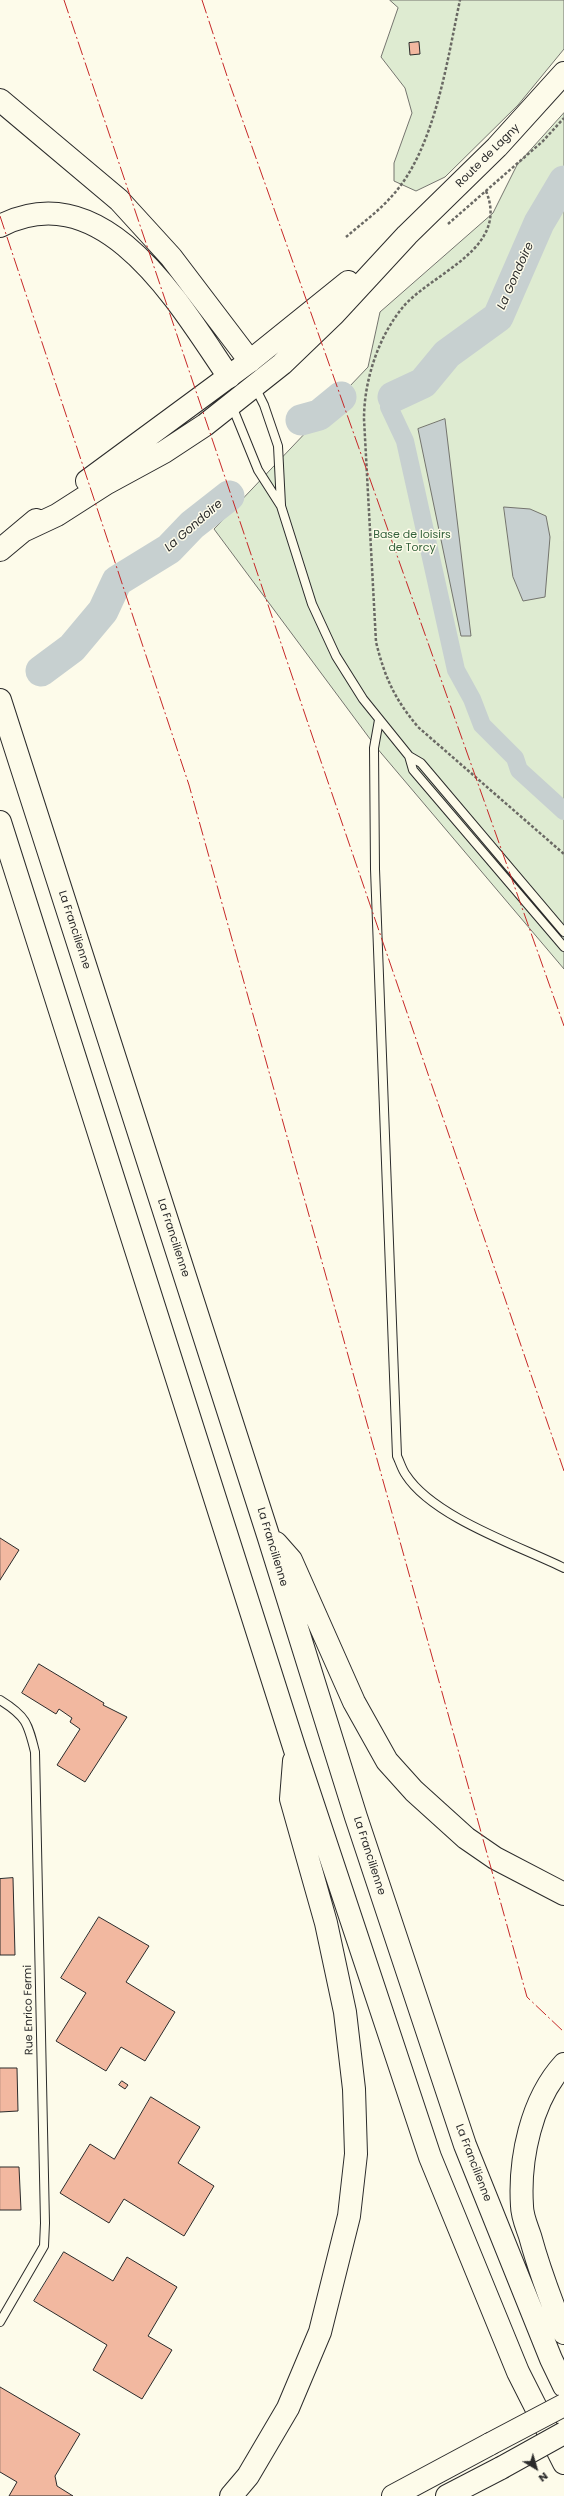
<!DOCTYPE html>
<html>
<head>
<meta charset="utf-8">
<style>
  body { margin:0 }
  #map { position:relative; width:564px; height:2496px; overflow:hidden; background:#fdfbea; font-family:Poppins,sans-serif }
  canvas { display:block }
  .north { position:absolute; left:516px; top:2448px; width:40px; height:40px; -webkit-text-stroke:3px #fdfbea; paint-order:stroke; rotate:142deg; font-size:11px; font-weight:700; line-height:16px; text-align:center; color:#2b2b2b }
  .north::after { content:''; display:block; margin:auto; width:14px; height:18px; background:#2b2b2b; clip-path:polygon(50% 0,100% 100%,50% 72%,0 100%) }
</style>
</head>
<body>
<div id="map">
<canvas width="564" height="2496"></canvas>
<div class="north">N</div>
</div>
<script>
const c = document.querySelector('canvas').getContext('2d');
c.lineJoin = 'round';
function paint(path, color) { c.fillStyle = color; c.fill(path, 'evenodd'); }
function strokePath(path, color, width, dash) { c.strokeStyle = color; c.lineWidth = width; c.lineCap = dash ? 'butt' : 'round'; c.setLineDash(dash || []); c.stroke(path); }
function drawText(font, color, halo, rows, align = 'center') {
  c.font = font + ' Poppins,sans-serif'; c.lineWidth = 3; c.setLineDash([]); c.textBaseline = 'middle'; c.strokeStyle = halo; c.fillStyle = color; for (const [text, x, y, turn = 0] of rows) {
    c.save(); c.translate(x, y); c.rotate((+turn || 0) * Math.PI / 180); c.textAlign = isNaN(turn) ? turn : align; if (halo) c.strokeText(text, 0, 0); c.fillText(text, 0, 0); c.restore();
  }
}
const green = new Path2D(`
  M 390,0 L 564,0 L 564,49 L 518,105 L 445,177 L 416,191 L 394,181 L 394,163 L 412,113 L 405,88 L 381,57 L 398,8 Z
  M 564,113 L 564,969 L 376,747 L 214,529 L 368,367 L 380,312 L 493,213 L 517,165 Z`);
paint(green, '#deebd1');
strokePath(green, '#74746e', 1);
const water = new Path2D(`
  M 445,419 L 471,636 L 461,636 L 418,429 Z
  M 504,507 L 530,509 L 546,516 L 550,537 L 545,597 L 523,601 L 513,577 Z`);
paint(water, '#c7d0d0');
strokePath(water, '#74746e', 1);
strokePath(new Path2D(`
  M 393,397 L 389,407 L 405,441 L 456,670 L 472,699 L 482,725 L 515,758 L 519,770 L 564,811`), '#c7d0d0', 18);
strokePath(new Path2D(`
  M 393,397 L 423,383 L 447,354 L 498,317 L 539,223 L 564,181
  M 301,420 L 319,415 L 341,397
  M 41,671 L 72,648 L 103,611 L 117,581 L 169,549 L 192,525 L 229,496`), '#c7d0d0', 31);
const building = new Path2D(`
  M 419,42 L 420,54 L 410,55 L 409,43 Z
  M 0,1538 L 19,1550 L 0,1580 Z
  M 39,1664 L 104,1703 L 103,1705 L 127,1717 L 85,1782 L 57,1765 L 80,1729 L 70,1722 L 72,1718 L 59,1709 L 56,1714 L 22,1693 Z
  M 13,1878 L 15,1955 L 0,1955 L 0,1879 Z
  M 99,1917 L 149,1946 L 126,1982 L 175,2012 L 145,2061 L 121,2047 L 106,2071 L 56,2041 L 86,1993 L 61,1978 Z
  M 0,2068 L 17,2068 L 18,2111 L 0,2112 Z
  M 122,2081 L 128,2085 L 125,2089 L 119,2085 Z
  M 151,2097 L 200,2127 L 178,2163 L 214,2186 L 184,2236 L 124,2199 L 109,2223 L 60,2193 L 90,2144 L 114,2159 Z
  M 0,2167 L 19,2167 L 21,2210 L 0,2210 Z
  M 64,2252 L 113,2281 L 127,2257 L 177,2287 L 148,2336 L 172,2350 L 142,2399 L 93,2370 L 107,2345 L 34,2301 Z
  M 0,2387 L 80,2434 L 55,2476 L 57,2486 L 73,2496 L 9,2496 L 17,2482 L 0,2472 Z`);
paint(building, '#f2b8a0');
strokePath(building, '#2b2b2b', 1);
const lane = new Path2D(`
  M 255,387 L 264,405 L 278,446 L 281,505
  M 232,406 L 258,470 L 281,506 L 312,604 L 336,656 L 363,699 L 409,756 L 413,770 L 564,947
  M 379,720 L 374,748 L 375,869 L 397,1456 C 400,1462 402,1470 406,1475 C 433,1517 519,1546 564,1568
  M 409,756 L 421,763 L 564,932
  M 0,1700 C 26,1716 28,1723 35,1752 L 45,2223 L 44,2246 L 0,2322`);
const primary = new Path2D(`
  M 87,481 L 250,361 L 348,282
  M 25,530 L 57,515 L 107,483 L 164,452 L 205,425 L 282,364 L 334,314 L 407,235 L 497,147 L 564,73
  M 0,550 L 36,520`);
const highway = new Path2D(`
  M 0,100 L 119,200 L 171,257 L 250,361
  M 0,226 C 105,172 181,307 229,377
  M 0,700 L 268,1535 L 356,1817 L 465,2145 L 551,2359 L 564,2386
  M 0,822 L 295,1750 L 430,2157 L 518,2372 L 564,2463
  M 276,1543 L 291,1560 L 354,1702 L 387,1761 L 414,1791 L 466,1838 L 495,1858 L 564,1894
  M 564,2064 C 531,2100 519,2159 522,2206 C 522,2216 527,2227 530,2236 C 539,2269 551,2301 564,2333
  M 231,2496 L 248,2476 L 288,2408 L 320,2332 L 349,2216 L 356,2154 L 354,2089 L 345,2012 L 326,1923 L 291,1799 L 294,1761
  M 393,2496 L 490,2444
  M 447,2496 L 501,2468`);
strokePath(lane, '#2b2b2b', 10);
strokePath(primary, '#2b2b2b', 24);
strokePath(highway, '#2b2b2b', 24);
strokePath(new Path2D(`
  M 486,191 C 510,249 433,272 403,307 C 378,337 364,381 364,419 L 376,642 C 385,678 394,698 418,727 L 564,854
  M 448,224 L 543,141 L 564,118
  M 346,237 C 361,224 379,211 392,196 C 435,149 447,61 460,0`), '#6a6964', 2.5, [3, 2]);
strokePath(lane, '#fdfbea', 8);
strokePath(primary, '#fdfbea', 22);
strokePath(highway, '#fdfbea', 22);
const highwayBridge = new Path2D(`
  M 490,2444 L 564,2405
  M 501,2468 L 564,2433`);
strokePath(highwayBridge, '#2b2b2b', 24, []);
strokePath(highwayBridge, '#fdfbea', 22);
strokePath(new Path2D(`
  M 64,0 L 315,744 L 564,1471
  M 202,0 L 229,82 L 564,1026
  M 0,216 L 189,785 L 527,1997 L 564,2032`), '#c62828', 1, [14, 3, 2, 3]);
drawText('11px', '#2b2b2b', '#fdfbea', [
  ["Route de Lagny",488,156,-45],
  ["La Francilienne",74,930,72],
  ["La Francilienne",173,1238,72],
  ["La Francilienne",272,1547,73],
  ["La Francilienne",369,1856,72],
  ["Rue Enrico Fermi",29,2010,-91],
  ["La Francilienne",473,2163,69]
]);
drawText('11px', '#34623c', '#fdfbea', [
  ["Base de loisirs",412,535],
  ["de Torcy",412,548]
]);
drawText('italic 12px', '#2b2b2b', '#fdfbea', [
  ["La Gondoire",516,276,-66],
  ["La Gondoire",194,526,-41]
]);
</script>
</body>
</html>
